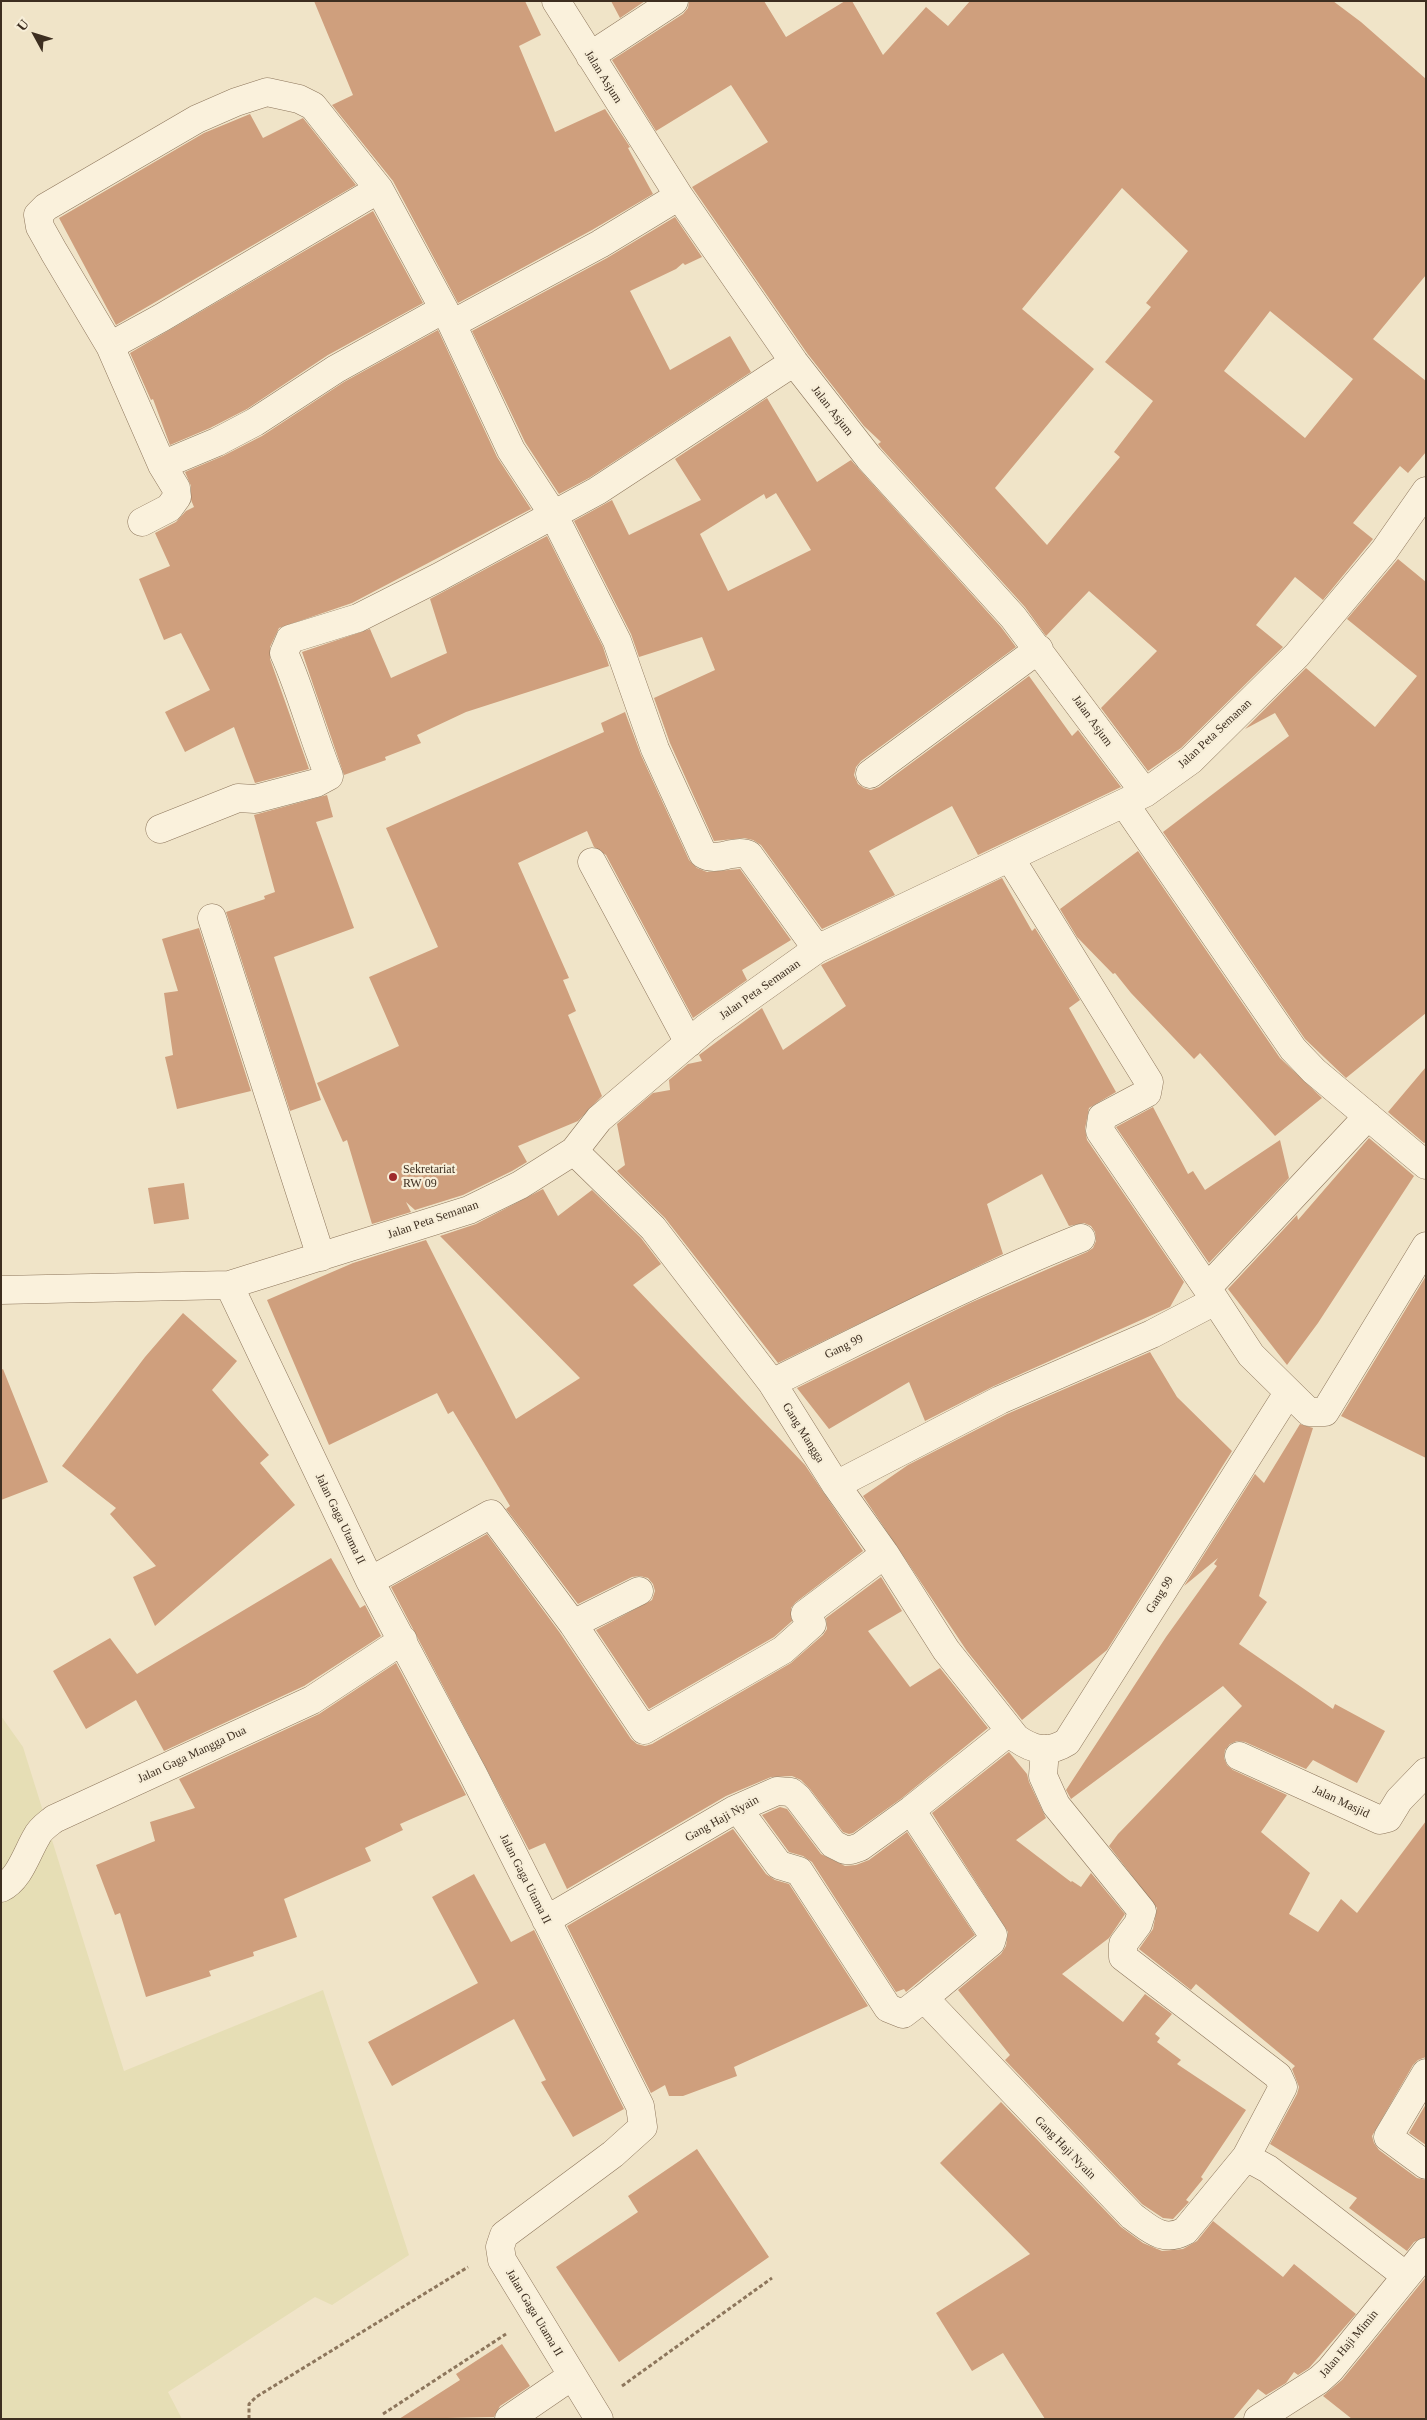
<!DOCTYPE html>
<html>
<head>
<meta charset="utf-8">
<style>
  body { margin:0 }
  #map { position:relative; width:1427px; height:2420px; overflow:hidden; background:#f0e4c8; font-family:Georgia,serif }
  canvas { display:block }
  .frame { position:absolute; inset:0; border:2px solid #3d2e20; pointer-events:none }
  .north { position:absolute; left:10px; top:10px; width:50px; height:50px; -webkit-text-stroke:4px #f7eed8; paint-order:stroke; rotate:309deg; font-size:14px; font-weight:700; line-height:20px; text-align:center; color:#3d2e20 }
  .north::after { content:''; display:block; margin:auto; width:18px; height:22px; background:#3d2e20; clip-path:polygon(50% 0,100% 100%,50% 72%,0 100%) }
</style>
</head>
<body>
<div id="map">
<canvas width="1427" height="2420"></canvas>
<div class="frame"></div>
<div class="north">U</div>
</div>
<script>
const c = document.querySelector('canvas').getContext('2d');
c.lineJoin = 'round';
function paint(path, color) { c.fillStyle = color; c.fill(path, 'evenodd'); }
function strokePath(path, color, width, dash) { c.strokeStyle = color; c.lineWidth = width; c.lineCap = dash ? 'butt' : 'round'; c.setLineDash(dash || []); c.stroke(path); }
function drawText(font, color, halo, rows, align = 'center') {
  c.font = font + ' Georgia,serif'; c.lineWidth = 4.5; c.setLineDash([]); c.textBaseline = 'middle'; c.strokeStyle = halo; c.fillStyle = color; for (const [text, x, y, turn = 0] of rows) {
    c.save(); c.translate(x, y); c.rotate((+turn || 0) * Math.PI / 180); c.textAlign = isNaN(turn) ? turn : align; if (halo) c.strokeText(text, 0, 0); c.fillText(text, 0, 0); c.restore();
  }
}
paint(new Path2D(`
  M 1,1716 L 23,1747 L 124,2071 L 323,1990 L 409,2255 L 332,2305 L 315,2297 L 168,2392 L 182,2419 L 1,2419 Z`), '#e6deb5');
paint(new Path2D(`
  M 314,1 L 525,1 L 541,35 L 519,46 L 555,132 L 605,109 L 630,147 L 628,148 L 653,194 L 592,230 L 458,303 L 393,181 L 332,105 L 353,95 Z
  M 611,1 L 645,1 L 620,18 Z
  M 689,1 L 764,1 L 786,37 L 845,1 L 852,1 L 883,55 L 926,7 L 948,26 L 970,1 L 1333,1 L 1361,22 L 1426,79 L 1426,275 L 1373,339 L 1426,381 L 1426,452 L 1408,473 L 1400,466 L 1353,523 L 1373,539 L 1323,600 L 1295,577 L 1256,625 L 1283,647 L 1181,748 L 1148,771 L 1101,708 L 1157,651 L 1089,591 L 1046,636 L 1025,607 L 881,448 L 878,444 L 881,442 L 864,426 L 807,353 L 692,187 L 768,142 L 731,85 L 656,131 L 612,60 L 683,14 L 688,8 ZM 1122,188 L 1188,251 L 1146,303 L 1151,307 L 1105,362 L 1153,401 L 1114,452 L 1120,457 L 1047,545 L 995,488 L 1094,369 L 1022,309 ZM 1270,311 L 1353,379 L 1305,438 L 1224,371 Z
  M 250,114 L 263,138 L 303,118 L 356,185 L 116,325 L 59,218 L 204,133 Z
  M 373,211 L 423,303 L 328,355 L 247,409 L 210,428 L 170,445 L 153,399 L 151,400 L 130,353 Z
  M 675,217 L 702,257 L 685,265 L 683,263 L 676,269 L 630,291 L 670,370 L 730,336 L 751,372 L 589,478 L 559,494 L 525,442 L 472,331 L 607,258 Z
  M 438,330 L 497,457 L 531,509 L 352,603 L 279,628 L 270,647 L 270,659 L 309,769 L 255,783 L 234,727 L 185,752 L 165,712 L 210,690 L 181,633 L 164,640 L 139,579 L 170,566 L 155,533 L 176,522 L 186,511 L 194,507 L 191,500 L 191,486 L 185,472 L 223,456 L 262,436 L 344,382 Z
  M 767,398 L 817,482 L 851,460 L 1001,627 L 1016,647 L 861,761 L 856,767 L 854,775 L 858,784 L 864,788 L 871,790 L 879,787 L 1029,676 L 1072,736 L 1078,730 L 1121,787 L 978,855 L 952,806 L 869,851 L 895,895 L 822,929 L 761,845 L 753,840 L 744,838 L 714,841 L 670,743 L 654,698 L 715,670 L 702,637 L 639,657 L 631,634 L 574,521 L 612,500 L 629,535 L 701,500 L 675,459 ZM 776,493 L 811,550 L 728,591 L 700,534 L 764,494 L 766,499 Z
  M 547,536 L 603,647 L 609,666 L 466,712 L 417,735 L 421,743 L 385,757 L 386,760 L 344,775 L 302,652 L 370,629 L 391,678 L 447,653 L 430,599 Z
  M 1398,559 L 1426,582 L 1426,1013 L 1346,1078 L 1305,1039 L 1163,832 L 1289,736 L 1275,713 L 1245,729 L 1306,668 L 1375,727 L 1417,676 L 1347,619 Z
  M 625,712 L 641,755 L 689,860 L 697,868 L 707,872 L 740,869 L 791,940 L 742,970 L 747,980 L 693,1018 L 606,855 L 594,847 L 587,831 L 518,863 L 569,978 L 563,980 L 576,1011 L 568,1015 L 602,1096 L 578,1121 L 518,1146 L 527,1162 L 512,1171 L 463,1195 L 415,1210 L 406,1202 L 411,1212 L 372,1224 L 347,1140 L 343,1142 L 317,1083 L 399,1046 L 369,977 L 438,947 L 386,828 L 604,732 L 601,723 Z
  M 327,795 L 333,817 L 316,822 L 354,928 L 274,957 L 321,1100 L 290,1111 L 226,912 L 265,899 L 264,896 L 275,892 L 254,815 Z
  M 1138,851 L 1280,1058 L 1322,1098 L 1275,1136 L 1200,1053 L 1194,1059 L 1131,993 L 1115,973 L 1113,974 L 1077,937 L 1060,909 Z
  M 1002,878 L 1032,931 L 1035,928 L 1080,1000 L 1069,1008 L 1116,1092 L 1089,1108 L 1085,1129 L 1087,1140 L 1184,1282 L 1170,1307 L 994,1386 L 925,1421 L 909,1382 L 829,1429 L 797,1388 L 970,1303 L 1087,1252 L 1093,1248 L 1096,1241 L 1095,1232 L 1091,1226 L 1084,1223 L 1069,1226 L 1042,1174 L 987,1204 L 1003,1254 L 778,1363 L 665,1218 L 617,1171 L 625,1165 L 617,1124 L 653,1093 L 670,1090 L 669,1080 L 688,1064 L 702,1061 L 699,1055 L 762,1008 L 783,1050 L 846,1006 L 821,965 Z
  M 199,928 L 251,1091 L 177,1109 L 165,1057 L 173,1055 L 164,993 L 178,991 L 162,939 Z
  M 1426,1067 L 1426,1142 L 1424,1143 L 1388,1112 Z
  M 1153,1107 L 1188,1174 L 1193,1171 L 1205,1190 L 1280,1140 L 1289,1178 L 1209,1263 L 1116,1127 Z
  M 1369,1138 L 1414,1176 L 1318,1323 L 1287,1365 L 1228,1289 L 1297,1215 L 1298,1220 Z
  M 184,1183 L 189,1219 L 154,1224 L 148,1188 Z
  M 543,1189 L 558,1216 L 592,1190 L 641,1238 L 661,1264 L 633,1285 L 805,1465 L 863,1551 L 796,1602 L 791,1608 L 792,1621 L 774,1637 L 649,1709 L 596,1630 L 652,1600 L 655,1591 L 653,1584 L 648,1578 L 640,1576 L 632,1577 L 578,1604 L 506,1509 L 510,1506 L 453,1411 L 448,1414 L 437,1393 L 329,1445 L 267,1300 L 353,1263 L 426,1240 L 516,1419 L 580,1378 L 440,1236 L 476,1224 Z
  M 1426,1276 L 1426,1458 L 1341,1416 Z
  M 183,1313 L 237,1361 L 212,1390 L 269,1455 L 260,1463 L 295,1505 L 155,1626 L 133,1577 L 156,1566 L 110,1514 L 116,1508 L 62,1466 L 145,1357 Z
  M 1150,1352 L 1177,1397 L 1232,1451 L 1107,1650 L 1022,1720 L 967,1651 L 863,1496 L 908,1465 L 1007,1414 Z
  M 3,1369 L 48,1482 L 1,1500 L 1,1370 Z
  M 1300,1424 L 1313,1428 L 1259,1596 L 1267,1602 L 1239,1644 L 1333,1709 L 1335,1704 L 1385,1731 L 1357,1783 L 1313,1760 L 1306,1769 L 1245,1742 L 1237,1741 L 1230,1744 L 1225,1750 L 1224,1758 L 1227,1765 L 1233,1770 L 1287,1795 L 1261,1832 L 1310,1873 L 1289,1914 L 1318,1932 L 1341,1899 L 1357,1913 L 1426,1821 L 1426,2057 L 1418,2060 L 1413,2065 L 1372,2136 L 1374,2143 L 1379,2150 L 1417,2178 L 1426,2180 L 1426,2237 L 1414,2242 L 1407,2251 L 1349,2208 L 1357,2198 L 1270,2144 L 1297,2094 L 1299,2087 L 1292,2069 L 1295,2066 L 1196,1984 L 1191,1990 L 1139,1949 L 1153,1929 L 1157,1908 L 1109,1846 L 1118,1834 L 1242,1706 L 1223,1686 L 1071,1799 L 1066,1790 L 1166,1637 L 1217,1566 L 1214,1564 L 1218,1558 L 1184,1586 L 1255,1474 L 1264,1483 Z
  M 487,1534 L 560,1633 L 631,1739 L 637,1744 L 645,1746 L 652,1744 L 791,1663 L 823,1635 L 827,1629 L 826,1618 L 881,1577 L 902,1611 L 868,1631 L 910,1687 L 940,1668 L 988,1728 L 902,1798 L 853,1833 L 849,1834 L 843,1832 L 810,1789 L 801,1780 L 792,1776 L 771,1777 L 726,1796 L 567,1889 L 545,1843 L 529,1850 L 391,1587 Z
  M 331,1558 L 360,1608 L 365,1605 L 381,1636 L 304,1686 L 164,1751 L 136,1700 L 86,1729 L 53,1671 L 110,1638 L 137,1674 Z
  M 396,1663 L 466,1795 L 400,1824 L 403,1830 L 365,1848 L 371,1861 L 284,1899 L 297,1937 L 253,1952 L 254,1956 L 209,1971 L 211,1976 L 146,1997 L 120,1913 L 115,1915 L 96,1865 L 155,1841 L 150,1822 L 195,1808 L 179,1779 L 319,1714 Z
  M 1009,1752 L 1027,1774 L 1029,1782 L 1046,1818 L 1016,1840 L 1071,1882 L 1072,1881 L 1081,1887 L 1091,1873 L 1125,1914 L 1109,1938 L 1062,1974 L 1123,2022 L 1145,1994 L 1172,2014 L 1155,2034 L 1160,2038 L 1157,2042 L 1181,2060 L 1177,2064 L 1246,2110 L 1201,2177 L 1203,2179 L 1186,2200 L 1189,2202 L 1173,2219 L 1163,2218 L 1142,2204 L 1005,2060 L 1010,2055 L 958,1990 L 1001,1954 L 1006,1946 L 1008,1932 L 932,1813 Z
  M 780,1807 L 787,1809 L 821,1854 L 845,1866 L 856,1865 L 869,1860 L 907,1832 L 975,1935 L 906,1992 L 904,1989 L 896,1992 L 812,1862 L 803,1856 L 789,1852 L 762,1815 Z
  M 733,1829 L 766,1874 L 775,1880 L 789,1884 L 868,2006 L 734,2067 L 737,2076 L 683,2096 L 669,2096 L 665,2085 L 651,2093 L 567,1926 Z
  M 474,1874 L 511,1942 L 534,1930 L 624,2109 L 573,2137 L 541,2082 L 546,2080 L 514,2019 L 392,2086 L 368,2042 L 478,1983 L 432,1897 Z
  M 1001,2102 L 1121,2227 L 1143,2243 L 1162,2251 L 1183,2249 L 1197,2241 L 1213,2221 L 1283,2277 L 1294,2264 L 1356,2314 L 1309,2368 L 1298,2375 L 1294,2372 L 1286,2383 L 1266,2395 L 1258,2389 L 1233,2419 L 1045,2419 L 1003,2353 L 972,2371 L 936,2313 L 1030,2254 L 940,2163 Z
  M 1426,2104 L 1426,2145 L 1409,2133 Z
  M 697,2149 L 769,2257 L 619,2362 L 556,2267 L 638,2212 L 628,2196 Z
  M 1426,2277 L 1426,2419 L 1352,2419 L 1323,2396 L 1342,2380 Z
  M 502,2344 L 530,2386 L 500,2406 L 494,2417 L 399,2419 L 460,2380 L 456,2374 Z`), '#cf9f7d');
const minor = new Path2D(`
  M 556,1 L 679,196 L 794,362 L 869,458 L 1013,617 L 1145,793
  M 590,56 L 674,1
  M 452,324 L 600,244 L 679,196
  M 110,346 L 161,318 L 379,189
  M 162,465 L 217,442 L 255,422 L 336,369 L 444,309
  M 142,522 L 169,508 L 177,497 L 176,488 L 162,465 L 110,346 L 54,252 L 40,227 L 38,215 L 46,207 L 197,119 L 236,102 L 267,92 L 299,99 L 313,106 L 379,189 L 452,324 L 511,450 L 553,514 L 617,641 L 655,749 L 703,854 C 717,863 734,848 749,855 L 817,949
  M 870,774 L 1039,649
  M 1124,803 L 1293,1049 L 1314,1071 L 1426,1165
  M 160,829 L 238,798 L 255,799 L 316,783 L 329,776 C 312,735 302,693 284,653 L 290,639 L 358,618 L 439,577 L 597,491 L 794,362
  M 1010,858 L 1149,1082 L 1147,1093 L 1102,1117 L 1100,1131 L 1207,1288
  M 592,862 L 689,1043
  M 212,918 L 321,1257
  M 1368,1116 L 1207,1288 L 1251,1355 L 1309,1412 L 1325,1412 L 1426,1246
  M 574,1151 L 653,1228 L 772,1383 L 836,1485 L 885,1554 L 946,1650 L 1016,1738 C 1033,1750 1048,1754 1067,1742 L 1288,1393
  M 229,1285 L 370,1581 L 473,1774 L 640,2106 L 643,2127 L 613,2154 L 504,2235 L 500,2247 L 502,2260 L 599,2419
  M 1,1290 L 229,1285 L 469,1210 L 520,1185 L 574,1151 L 599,1119 L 706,1028 L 817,949 L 1145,793 L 1191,760 L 1297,655 L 1384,551 L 1426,491
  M 772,1383 C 874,1333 975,1280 1081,1238
  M 836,1485 L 1000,1400 L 1152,1334 L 1215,1301
  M 370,1581 L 491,1514 L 573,1624 L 639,1591
  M 573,1624 L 644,1730 L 783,1650 L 812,1624 L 805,1614 L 885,1554
  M 1045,1749 L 1043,1776 L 1056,1805 L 1142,1911 L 1138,1924 L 1123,1944 L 1123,1957 L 1278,2076 L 1283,2087 L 1246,2157
  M 1239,1756 L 1380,1820 L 1388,1818 L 1399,1800 L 1426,1772
  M 738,1809 L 779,1865 L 799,1871 L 888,2008 L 903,2014 L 924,1998
  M 911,1810 L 993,1935 L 991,1942 L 924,1998 L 1132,2216 C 1150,2229 1163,2243 1185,2231 L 1246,2157 L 1268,2169 L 1406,2276
  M 1,1888 C 20,1879 27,1852 37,1836 C 40,1829 48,1824 54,1819 L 312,1700 L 403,1640
  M 546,1920 L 734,1810 L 777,1791 L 791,1792 L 798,1798 L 833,1844 L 845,1850 L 851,1850 L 860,1847 L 911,1810 L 1010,1731
  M 1426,2073 L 1388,2137 L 1426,2165
  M 509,2419 L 572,2376
  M 1258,2419 L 1319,2380 L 1330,2370 L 1426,2252`);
strokePath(minor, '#8d765c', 29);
strokePath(new Path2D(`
  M 622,2386 L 772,2278
  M 383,2414 L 506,2334
  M 249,2419 L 249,2404 L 256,2397 L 468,2267`), '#8d765c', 3, [4, 2.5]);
strokePath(minor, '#faf1dc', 28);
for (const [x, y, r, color] of [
  [393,1177,5,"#9e2a2b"]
]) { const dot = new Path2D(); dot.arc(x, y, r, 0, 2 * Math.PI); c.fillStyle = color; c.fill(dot); strokePath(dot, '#f7eed8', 2); }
drawText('12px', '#3d2e20', '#f7eed8', [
  ["Jalan Asjum",603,77,58],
  ["Jalan Asjum",832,411,52],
  ["Jalan Asjum",1092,721,54],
  ["Jalan Peta Semanan",1215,734,-43],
  ["Jalan Peta Semanan",760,990,-35],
  ["Jalan Peta Semanan",433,1220,-19],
  ["Gang 99",844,1347,-26],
  ["Gang Mangga",803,1433,58],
  ["Jalan Gaga Utama II",340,1519,64],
  ["Gang 99",1160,1595,-58],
  ["Jalan Gaga Mangga Dua",192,1755,-25],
  ["Jalan Masjid",1341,1802,25],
  ["Gang Haji Nyain",722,1819,-29],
  ["Jalan Gaga Utama II",525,1879,63],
  ["Gang Haji Nyain",1065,2148,46],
  ["Jalan Gaga Utama II",534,2313,59],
  ["Jalan Haji Mimin",1349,2344,-50]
]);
drawText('12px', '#3d2e20', '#f7eed8', [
  ["Sekretariat",403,1170],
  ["RW 09",403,1184]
], 'left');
</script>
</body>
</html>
